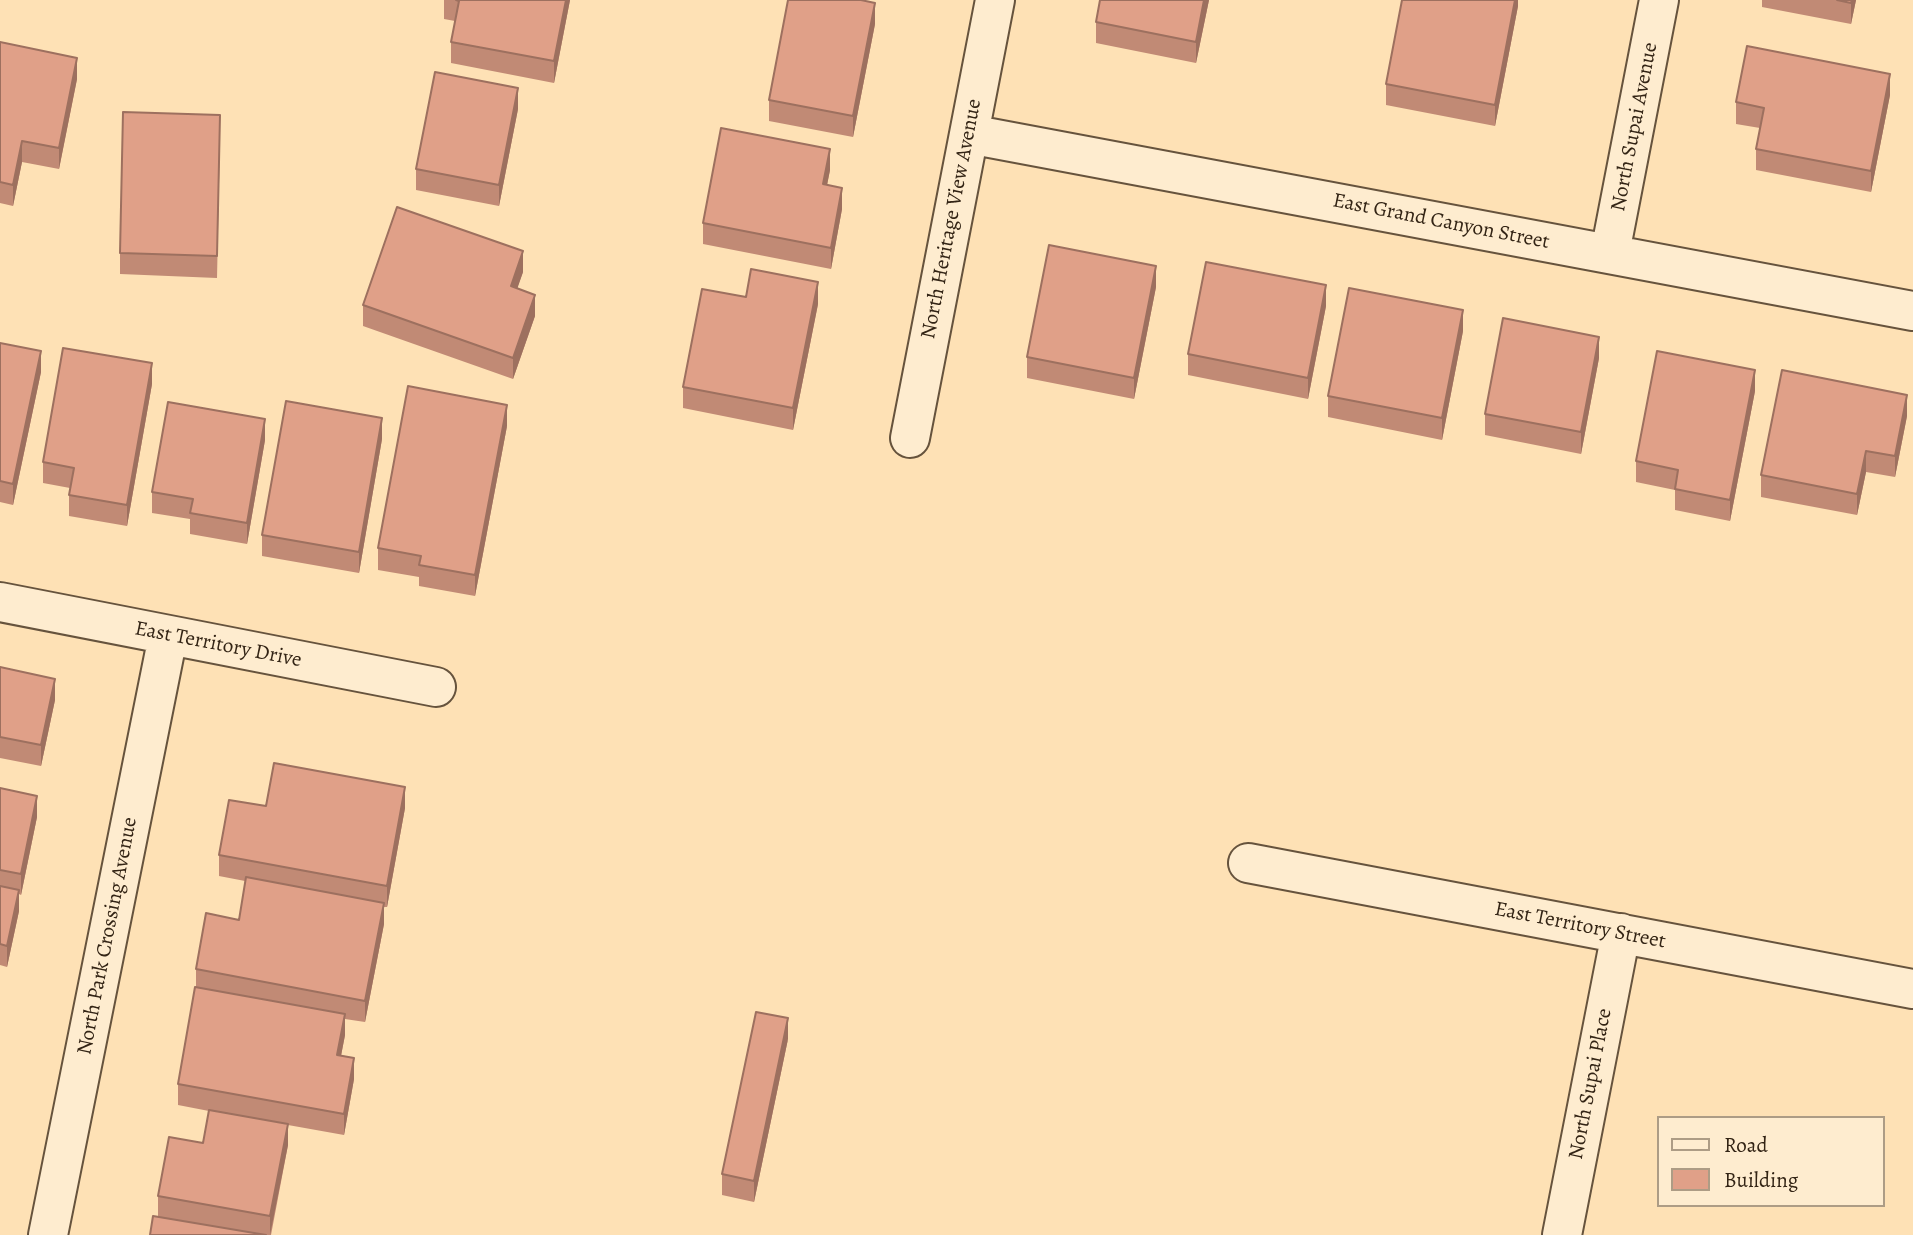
<!DOCTYPE html>
<html>
<head>
<meta charset="utf-8">
<style>
  body { margin:0 }
  #map { position:relative; width:1913px; height:1235px; overflow:hidden; background:#fee1b5; font-family:Alegreya,serif }
  canvas { display:block }
  .legend { position:absolute; left:1657px; top:1116px; width:228px; height:91px; box-sizing:border-box; background:#feeccf; border:2px solid #ad9c85; margin:0; padding:9px 12px; list-style:none; font-size:21px; color:#332415 }
  .legend li { display:flex; align-items:center; gap:14px; height:35px }
  .legend b { width:35px; border:2px solid #ad9c85 }
</style>
</head>
<body>
<div id="map">
<canvas width="1913" height="1235"></canvas>
<ul class="legend">
<li><b style="height:9px;background:#feeccf"></b>Road</li>
<li><b style="height:19px;background:#e0a088"></b>Building</li>
</ul>
</div>
<script>
const c = document.querySelector('canvas').getContext('2d');
c.lineJoin = 'round';
function strokePath(path, color, width, dash) { c.strokeStyle = color; c.lineWidth = width; c.lineCap = dash ? 'butt' : 'round'; c.setLineDash(dash || []); c.stroke(path); }
function paint(path, color) { c.fillStyle = color; c.fill(path, 'evenodd'); }
function drawText(font, color, halo, rows, align = 'center') {
  c.font = font + ' Alegreya,serif'; c.lineWidth = 7; c.setLineDash([]); c.textBaseline = 'middle'; c.strokeStyle = halo; c.fillStyle = color; for (const [text, x, y, turn = 0] of rows) {
    c.save(); c.translate(x, y); c.rotate((+turn || 0) * Math.PI / 180); c.textAlign = isNaN(turn) ? turn : align; if (halo) c.strokeText(text, 0, 0); c.fillText(text, 0, 0); c.restore();
  }
}
const minor = new Path2D(`
  M 969,134 L 1913,311
  M 1610,253 L 1659,0
  M 910,438 L 995,0
  M 0,602 L 436,687
  M 1248,863 L 1913,989
  M 48,1235 L 168,636
  M 1562,1235 L 1621,933`);
strokePath(minor, '#66533d', 42);
strokePath(minor, '#feeccf', 38);
paint(new Path2D(`
  M 444,0 L 570,0 L 554,83 L 451,63 L 451,42 L 455,21 L 444,19 Z
  M 1209,0 L 1196,63 L 1096,43 L 1096,22 Z
  M 1518,0 L 1518,6 L 1495,126 L 1386,105 L 1386,84 Z
  M 1762,0 L 1856,0 L 1851,24 L 1762,7 Z
  M 875,24 L 853,137 L 769,121 L 769,100 Z
  M 0,42 L 77,79 L 59,169 L 22,162 L 13,206 L 0,203 Z
  M 1890,95 L 1871,192 L 1756,170 L 1756,149 L 1760,128 L 1736,124 L 1736,102 Z
  M 518,109 L 499,206 L 416,190 L 416,169 Z
  M 220,136 L 217,278 L 120,274 L 120,253 Z
  M 830,170 L 827,185 L 842,209 L 831,269 L 703,244 L 703,223 Z
  M 523,272 L 517,288 L 535,316 L 513,379 L 363,326 L 363,305 Z
  M 1156,287 L 1134,399 L 1027,378 L 1027,357 Z
  M 818,304 L 793,430 L 683,408 L 683,387 Z
  M 1326,306 L 1308,399 L 1188,375 L 1188,354 Z
  M 1463,331 L 1442,440 L 1328,417 L 1328,396 Z
  M 0,343 L 41,372 L 13,505 L 0,502 Z
  M 1599,358 L 1581,454 L 1485,435 L 1485,414 Z
  M 152,384 L 127,526 L 69,516 L 69,495 L 70,488 L 43,483 L 43,462 Z
  M 1755,391 L 1730,521 L 1675,510 L 1675,490 L 1636,482 L 1636,461 Z
  M 1907,416 L 1895,477 L 1866,472 L 1857,515 L 1761,497 L 1761,475 Z
  M 507,426 L 475,596 L 419,586 L 419,577 L 378,570 L 378,548 Z
  M 382,439 L 359,573 L 262,556 L 262,535 Z
  M 265,440 L 247,544 L 190,534 L 190,519 L 152,513 L 152,492 Z
  M 0,667 L 55,700 L 41,766 L 0,758 Z
  M 0,788 L 37,817 L 21,895 L 19,894 L 19,911 L 7,967 L 0,965 Z
  M 266,806 L 405,808 L 387,907 L 384,907 L 384,924 L 365,1022 L 345,1019 L 345,1035 L 341,1056 L 354,1079 L 344,1135 L 288,1125 L 288,1145 L 271,1235 L 150,1235 L 158,1216 L 158,1196 L 203,1143 L 209,1111 L 178,1105 L 178,1084 L 196,987 L 196,969 L 239,920 L 245,881 L 219,876 L 219,855 Z
  M 788,1039 L 754,1202 L 722,1195 L 722,1174 Z`), '#c18a75');
paint(new Path2D(`
  M 566,0 L 570,0 L 554,83 L 554,61 Z
  M 1204,0 L 1209,0 L 1196,63 L 1196,42 Z
  M 1515,0 L 1518,0 L 1518,6 L 1495,126 L 1495,105 Z
  M 1852,0 L 1856,0 L 1851,24 L 1851,3 Z
  M 875,3 L 875,24 L 853,137 L 853,116 Z
  M 77,58 L 77,79 L 59,169 L 59,148 Z
  M 1890,74 L 1890,95 L 1871,192 L 1871,171 Z
  M 518,88 L 518,109 L 499,206 L 499,185 Z
  M 22,141 L 22,162 L 13,206 L 13,185 Z
  M 830,149 L 830,170 L 823,205 L 823,184 Z
  M 842,188 L 842,209 L 831,269 L 831,248 Z
  M 523,251 L 523,272 L 511,307 L 511,286 Z
  M 1156,266 L 1156,287 L 1134,399 L 1134,378 Z
  M 818,282 L 818,304 L 793,430 L 793,408 Z
  M 1326,285 L 1326,306 L 1308,399 L 1308,378 Z
  M 535,295 L 535,316 L 513,379 L 513,358 Z
  M 1463,310 L 1463,331 L 1442,440 L 1442,418 Z
  M 1599,337 L 1599,358 L 1581,454 L 1581,432 Z
  M 41,351 L 41,372 L 13,505 L 13,484 Z
  M 152,363 L 152,384 L 127,526 L 127,505 Z
  M 1755,370 L 1755,391 L 1730,521 L 1730,500 Z
  M 1907,395 L 1907,416 L 1895,477 L 1895,456 Z
  M 507,405 L 507,426 L 475,596 L 475,575 Z
  M 382,418 L 382,439 L 359,573 L 359,552 Z
  M 265,419 L 265,440 L 247,544 L 247,523 Z
  M 1866,451 L 1866,472 L 1857,515 L 1857,494 Z
  M 55,679 L 55,700 L 41,766 L 41,745 Z
  M 405,787 L 405,808 L 387,907 L 387,886 Z
  M 37,796 L 37,817 L 21,895 L 21,874 Z
  M 19,890 L 19,911 L 7,967 L 7,946 Z
  M 384,903 L 384,924 L 365,1022 L 365,1001 Z
  M 345,1014 L 345,1035 L 337,1076 L 337,1055 Z
  M 788,1018 L 788,1039 L 754,1202 L 754,1181 Z
  M 354,1058 L 354,1079 L 344,1135 L 344,1114 Z
  M 288,1124 L 288,1145 L 270,1235 L 270,1216 Z`), '#9d705f');
const building = new Path2D(`
  M 456,0 L 566,0 L 554,61 L 451,42 L 459,1 Z
  M 788,0 L 861,0 L 875,3 L 853,116 L 769,100 Z
  M 1100,0 L 1204,0 L 1196,42 L 1096,22 Z
  M 1402,0 L 1515,0 L 1495,105 L 1386,84 Z
  M 1837,0 L 1852,0 L 1851,3 Z
  M 0,42 L 77,58 L 59,148 L 22,141 L 13,185 L 0,182 Z
  M 1747,46 L 1890,74 L 1871,171 L 1756,149 L 1764,108 L 1736,102 Z
  M 435,72 L 518,88 L 499,185 L 416,169 Z
  M 123,112 L 220,115 L 217,256 L 120,253 Z
  M 721,128 L 830,149 L 823,184 L 842,188 L 831,248 L 703,223 Z
  M 397,207 L 523,251 L 511,286 L 535,295 L 513,358 L 363,305 Z
  M 1049,245 L 1156,266 L 1134,378 L 1027,357 Z
  M 1206,262 L 1326,285 L 1308,378 L 1188,354 Z
  M 751,269 L 818,282 L 793,408 L 683,387 L 702,289 L 746,297 Z
  M 1349,288 L 1463,310 L 1442,418 L 1328,396 Z
  M 1503,318 L 1599,337 L 1581,432 L 1485,414 Z
  M 0,343 L 41,351 L 13,484 L 0,481 Z
  M 63,348 L 152,363 L 127,505 L 69,495 L 74,468 L 43,462 Z
  M 1657,351 L 1755,370 L 1730,500 L 1675,489 L 1678,470 L 1636,461 Z
  M 1782,370 L 1907,395 L 1895,456 L 1866,451 L 1857,494 L 1761,475 Z
  M 408,386 L 507,405 L 475,575 L 419,565 L 421,556 L 378,548 Z
  M 286,401 L 382,418 L 359,552 L 262,535 Z
  M 168,402 L 265,419 L 247,523 L 190,513 L 193,499 L 152,492 Z
  M 0,667 L 55,679 L 41,745 L 0,737 Z
  M 274,763 L 405,787 L 387,886 L 219,855 L 229,800 L 266,806 Z
  M 0,788 L 37,796 L 21,874 L 0,870 Z
  M 246,877 L 384,903 L 365,1001 L 196,969 L 206,913 L 239,920 Z
  M 0,886 L 19,890 L 7,946 L 0,944 Z
  M 195,987 L 345,1014 L 337,1055 L 354,1058 L 344,1114 L 178,1084 Z
  M 756,1012 L 788,1018 L 754,1181 L 722,1174 Z
  M 209,1110 L 288,1124 L 270,1216 L 158,1196 L 169,1137 L 203,1143 Z
  M 153,1216 L 266,1235 L 150,1235 Z`);
paint(building, '#e0a088');
strokePath(building, '#9d705f', 2);
drawText('21px', '#332415', '#feeccf', [
  ["North Supai Avenue",1635,127,-79],
  ["North Heritage View Avenue",952,219,-79],
  ["East Grand Canyon Street",1441,222,11],
  ["East Territory Drive",218,645,11],
  ["East Territory Street",1580,926,11],
  ["North Park Crossing Avenue",108,936,-79],
  ["North Supai Place",1591,1084,-79]
]);
</script>
</body>
</html>
